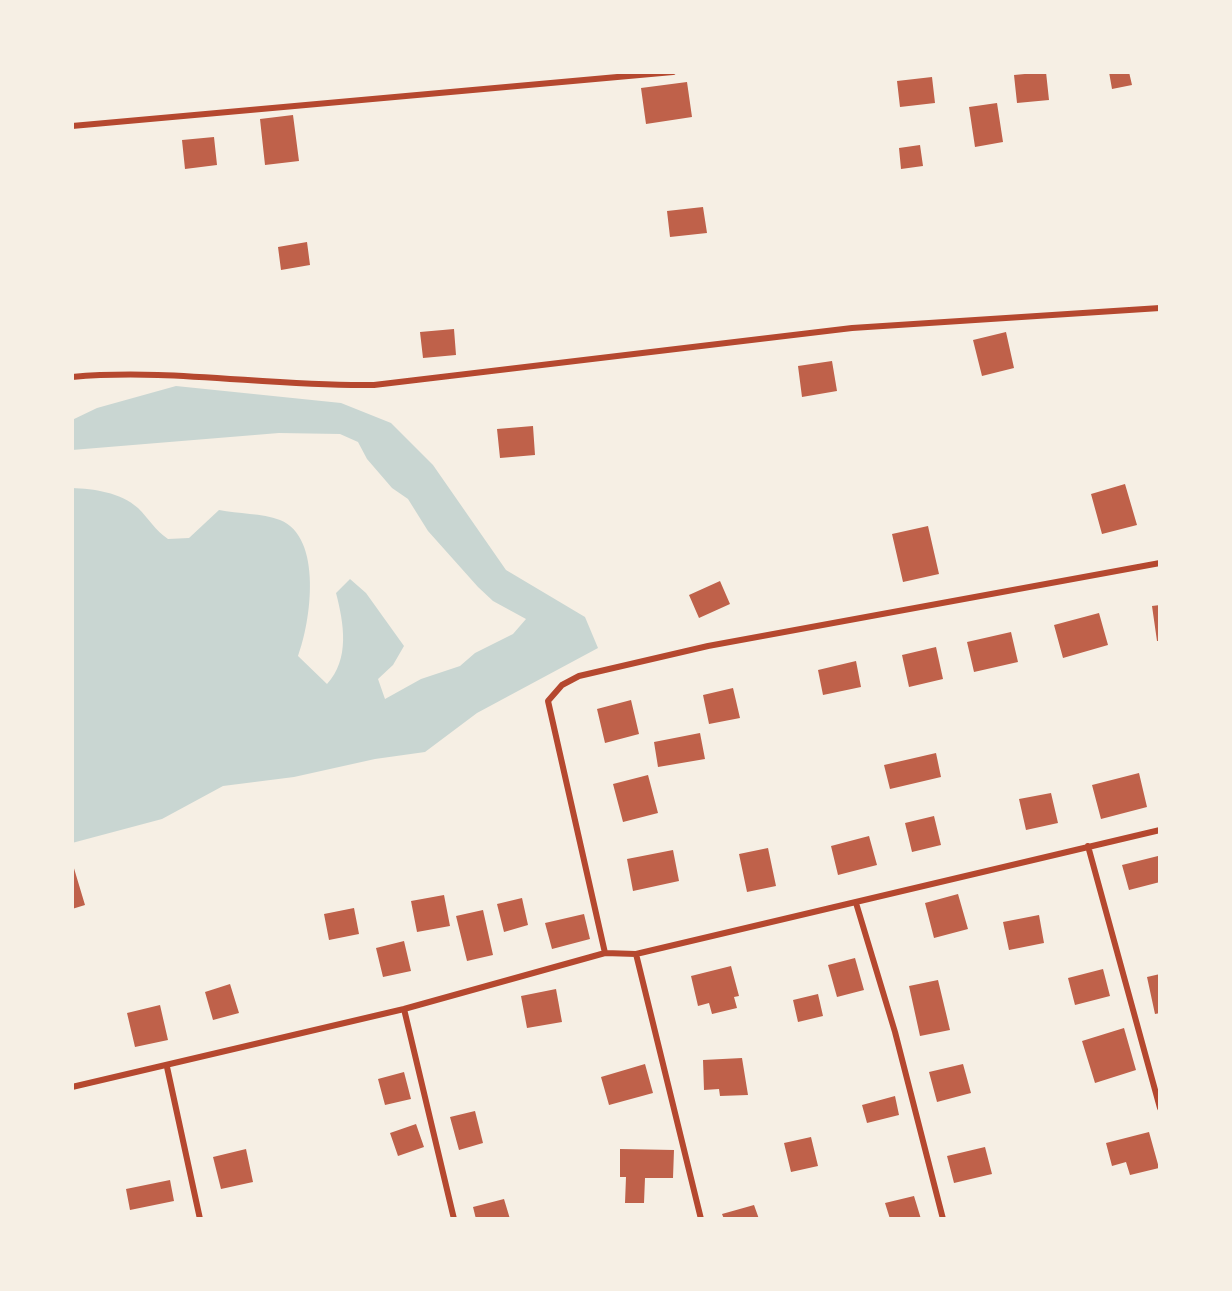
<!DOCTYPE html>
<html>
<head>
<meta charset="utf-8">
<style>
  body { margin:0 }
  #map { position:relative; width:1232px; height:1291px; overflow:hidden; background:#f6efe4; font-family:"IBM Plex Sans",sans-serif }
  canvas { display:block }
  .frame { position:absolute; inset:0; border:74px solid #f6efe4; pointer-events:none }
</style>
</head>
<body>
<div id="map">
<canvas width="1232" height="1291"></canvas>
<div class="frame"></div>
</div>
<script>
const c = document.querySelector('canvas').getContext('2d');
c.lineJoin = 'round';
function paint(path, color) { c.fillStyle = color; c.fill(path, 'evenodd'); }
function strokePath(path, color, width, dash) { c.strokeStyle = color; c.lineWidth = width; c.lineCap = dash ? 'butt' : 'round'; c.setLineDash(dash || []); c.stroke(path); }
paint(new Path2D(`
  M 176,386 L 341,403 L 391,423 L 433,465 L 506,570 L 585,617 L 598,648 L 477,713 L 425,752 L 375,759 L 294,777 L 223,786 L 162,819 L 72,843 L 72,488 C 94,489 120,492 138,508 C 149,519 155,530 168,539 L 189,538 L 219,510 C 238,514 262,513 280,520 C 323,537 311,622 298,656 L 327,684 C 350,659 344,624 336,593 L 350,579 L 366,593 L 404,646 L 393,665 L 378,679 L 385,699 L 421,679 L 460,666 L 475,653 L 513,634 L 526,619 L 493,601 L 478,587 L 428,531 L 408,499 L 392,488 L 367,459 L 358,442 L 340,434 L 279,433 L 72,450 L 72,420 L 97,408 Z`), '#c9d6d2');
paint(new Path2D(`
  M 1046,72 L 1049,100 L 1017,103 L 1014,75 Z
  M 1109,72 L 1129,72 L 1132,85 L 1112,89 Z
  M 932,77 L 935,103 L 900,107 L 897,81 Z
  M 687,82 L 692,117 L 646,124 L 641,88 Z
  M 997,103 L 1003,142 L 975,147 L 969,107 Z
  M 293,115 L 299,161 L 265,165 L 260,119 Z
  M 214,137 L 217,165 L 185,169 L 182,140 Z
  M 920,145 L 923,166 L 901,169 L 899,148 Z
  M 703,207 L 707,233 L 670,237 L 667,211 Z
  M 307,242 L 310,265 L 281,270 L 278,247 Z
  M 454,329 L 456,355 L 423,358 L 420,332 Z
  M 1006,332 L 1014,368 L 982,376 L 973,340 Z
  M 832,361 L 837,391 L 802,397 L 798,366 Z
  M 533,426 L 535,455 L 500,458 L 497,429 Z
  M 1125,484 L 1137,525 L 1102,534 L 1091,494 Z
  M 928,526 L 939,574 L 903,582 L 892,534 Z
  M 720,581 L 730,604 L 699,618 L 689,595 Z
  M 1160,605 L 1160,641 L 1157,641 L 1152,606 Z
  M 1099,613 L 1108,645 L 1063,658 L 1054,625 Z
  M 1011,632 L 1018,662 L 974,672 L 967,642 Z
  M 936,647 L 943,679 L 909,687 L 902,655 Z
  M 856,661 L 861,687 L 823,695 L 818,670 Z
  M 733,688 L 740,718 L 709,724 L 703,695 Z
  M 631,700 L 639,734 L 605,743 L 597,709 Z
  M 700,733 L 705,759 L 658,767 L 654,742 Z
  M 936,753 L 941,777 L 890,789 L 884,765 Z
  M 1139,773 L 1147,807 L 1101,819 L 1092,785 Z
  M 648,775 L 658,813 L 623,822 L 613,784 Z
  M 1051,793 L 1058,823 L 1026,830 L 1019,799 Z
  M 934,816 L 941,845 L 912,852 L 905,823 Z
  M 869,836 L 877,865 L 838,875 L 831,846 Z
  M 768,848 L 776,886 L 747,892 L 739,854 Z
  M 673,850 L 679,881 L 633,891 L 627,859 Z
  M 1158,856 L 1160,882 L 1129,890 L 1122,865 Z
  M 73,865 L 85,905 L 72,909 L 72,866 Z
  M 958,894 L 968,929 L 934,938 L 925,903 Z
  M 444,895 L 450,926 L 417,932 L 411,901 Z
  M 522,898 L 528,925 L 504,932 L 497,904 Z
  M 354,908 L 359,934 L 329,940 L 324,914 Z
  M 483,910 L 493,955 L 467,961 L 456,916 Z
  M 584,914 L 590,939 L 552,949 L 545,923 Z
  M 1039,915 L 1044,943 L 1009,950 L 1003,922 Z
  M 404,941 L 411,971 L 383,977 L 376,948 Z
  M 855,958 L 864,990 L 837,997 L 828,965 Z
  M 731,966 L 739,996 L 734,997 L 737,1008 L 712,1014 L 709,1003 L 698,1006 L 691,976 Z
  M 1103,969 L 1110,996 L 1075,1005 L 1068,978 Z
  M 1160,974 L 1160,1013 L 1155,1014 L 1147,977 Z
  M 938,980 L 950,1030 L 920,1036 L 909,986 Z
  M 230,984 L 239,1013 L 213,1020 L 205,992 Z
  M 556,989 L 562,1022 L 527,1028 L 521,996 Z
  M 818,994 L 823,1016 L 798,1022 L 793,1000 Z
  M 160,1005 L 168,1040 L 135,1047 L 127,1013 Z
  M 1124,1028 L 1136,1070 L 1095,1083 L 1082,1041 Z
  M 742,1058 L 748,1095 L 720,1096 L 719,1089 L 704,1090 L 703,1060 Z
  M 645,1064 L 653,1093 L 609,1105 L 601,1077 Z
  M 963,1064 L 971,1093 L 937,1102 L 929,1072 Z
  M 404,1072 L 411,1099 L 385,1105 L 378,1079 Z
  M 895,1096 L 899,1115 L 867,1123 L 862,1105 Z
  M 475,1111 L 483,1143 L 459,1150 L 450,1117 Z
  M 416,1124 L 424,1147 L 398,1156 L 390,1133 Z
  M 1149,1132 L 1159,1168 L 1130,1175 L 1126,1162 L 1112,1166 L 1106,1143 Z
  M 811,1137 L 818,1166 L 791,1172 L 784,1143 Z
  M 985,1147 L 992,1174 L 954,1183 L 947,1156 Z
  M 246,1149 L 253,1182 L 221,1189 L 213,1157 Z
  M 620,1149 L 674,1150 L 673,1178 L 645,1178 L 644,1203 L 625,1203 L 626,1177 L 620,1177 Z
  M 170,1180 L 174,1201 L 130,1210 L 126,1189 Z
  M 914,1196 L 921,1219 L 890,1219 L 885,1203 Z
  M 504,1199 L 510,1219 L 476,1219 L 473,1207 Z
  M 754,1205 L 759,1219 L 724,1219 L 722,1214 Z`), '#bf614a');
strokePath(new Path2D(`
  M 72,126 L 673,72
  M 72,377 C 172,368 273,387 374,385 L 852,328 L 1160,308
  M 1088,846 L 1160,1108
  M 856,903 L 895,1032 L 943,1219
  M 605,953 L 548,701 L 562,685 L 579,676 L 708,646 L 1160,563
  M 636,954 L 701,1219
  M 404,1009 L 454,1219
  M 167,1067 L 200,1219
  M 72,1087 L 404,1009 L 605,953 L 636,954 L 1160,830`), '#b5482f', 6);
</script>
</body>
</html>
